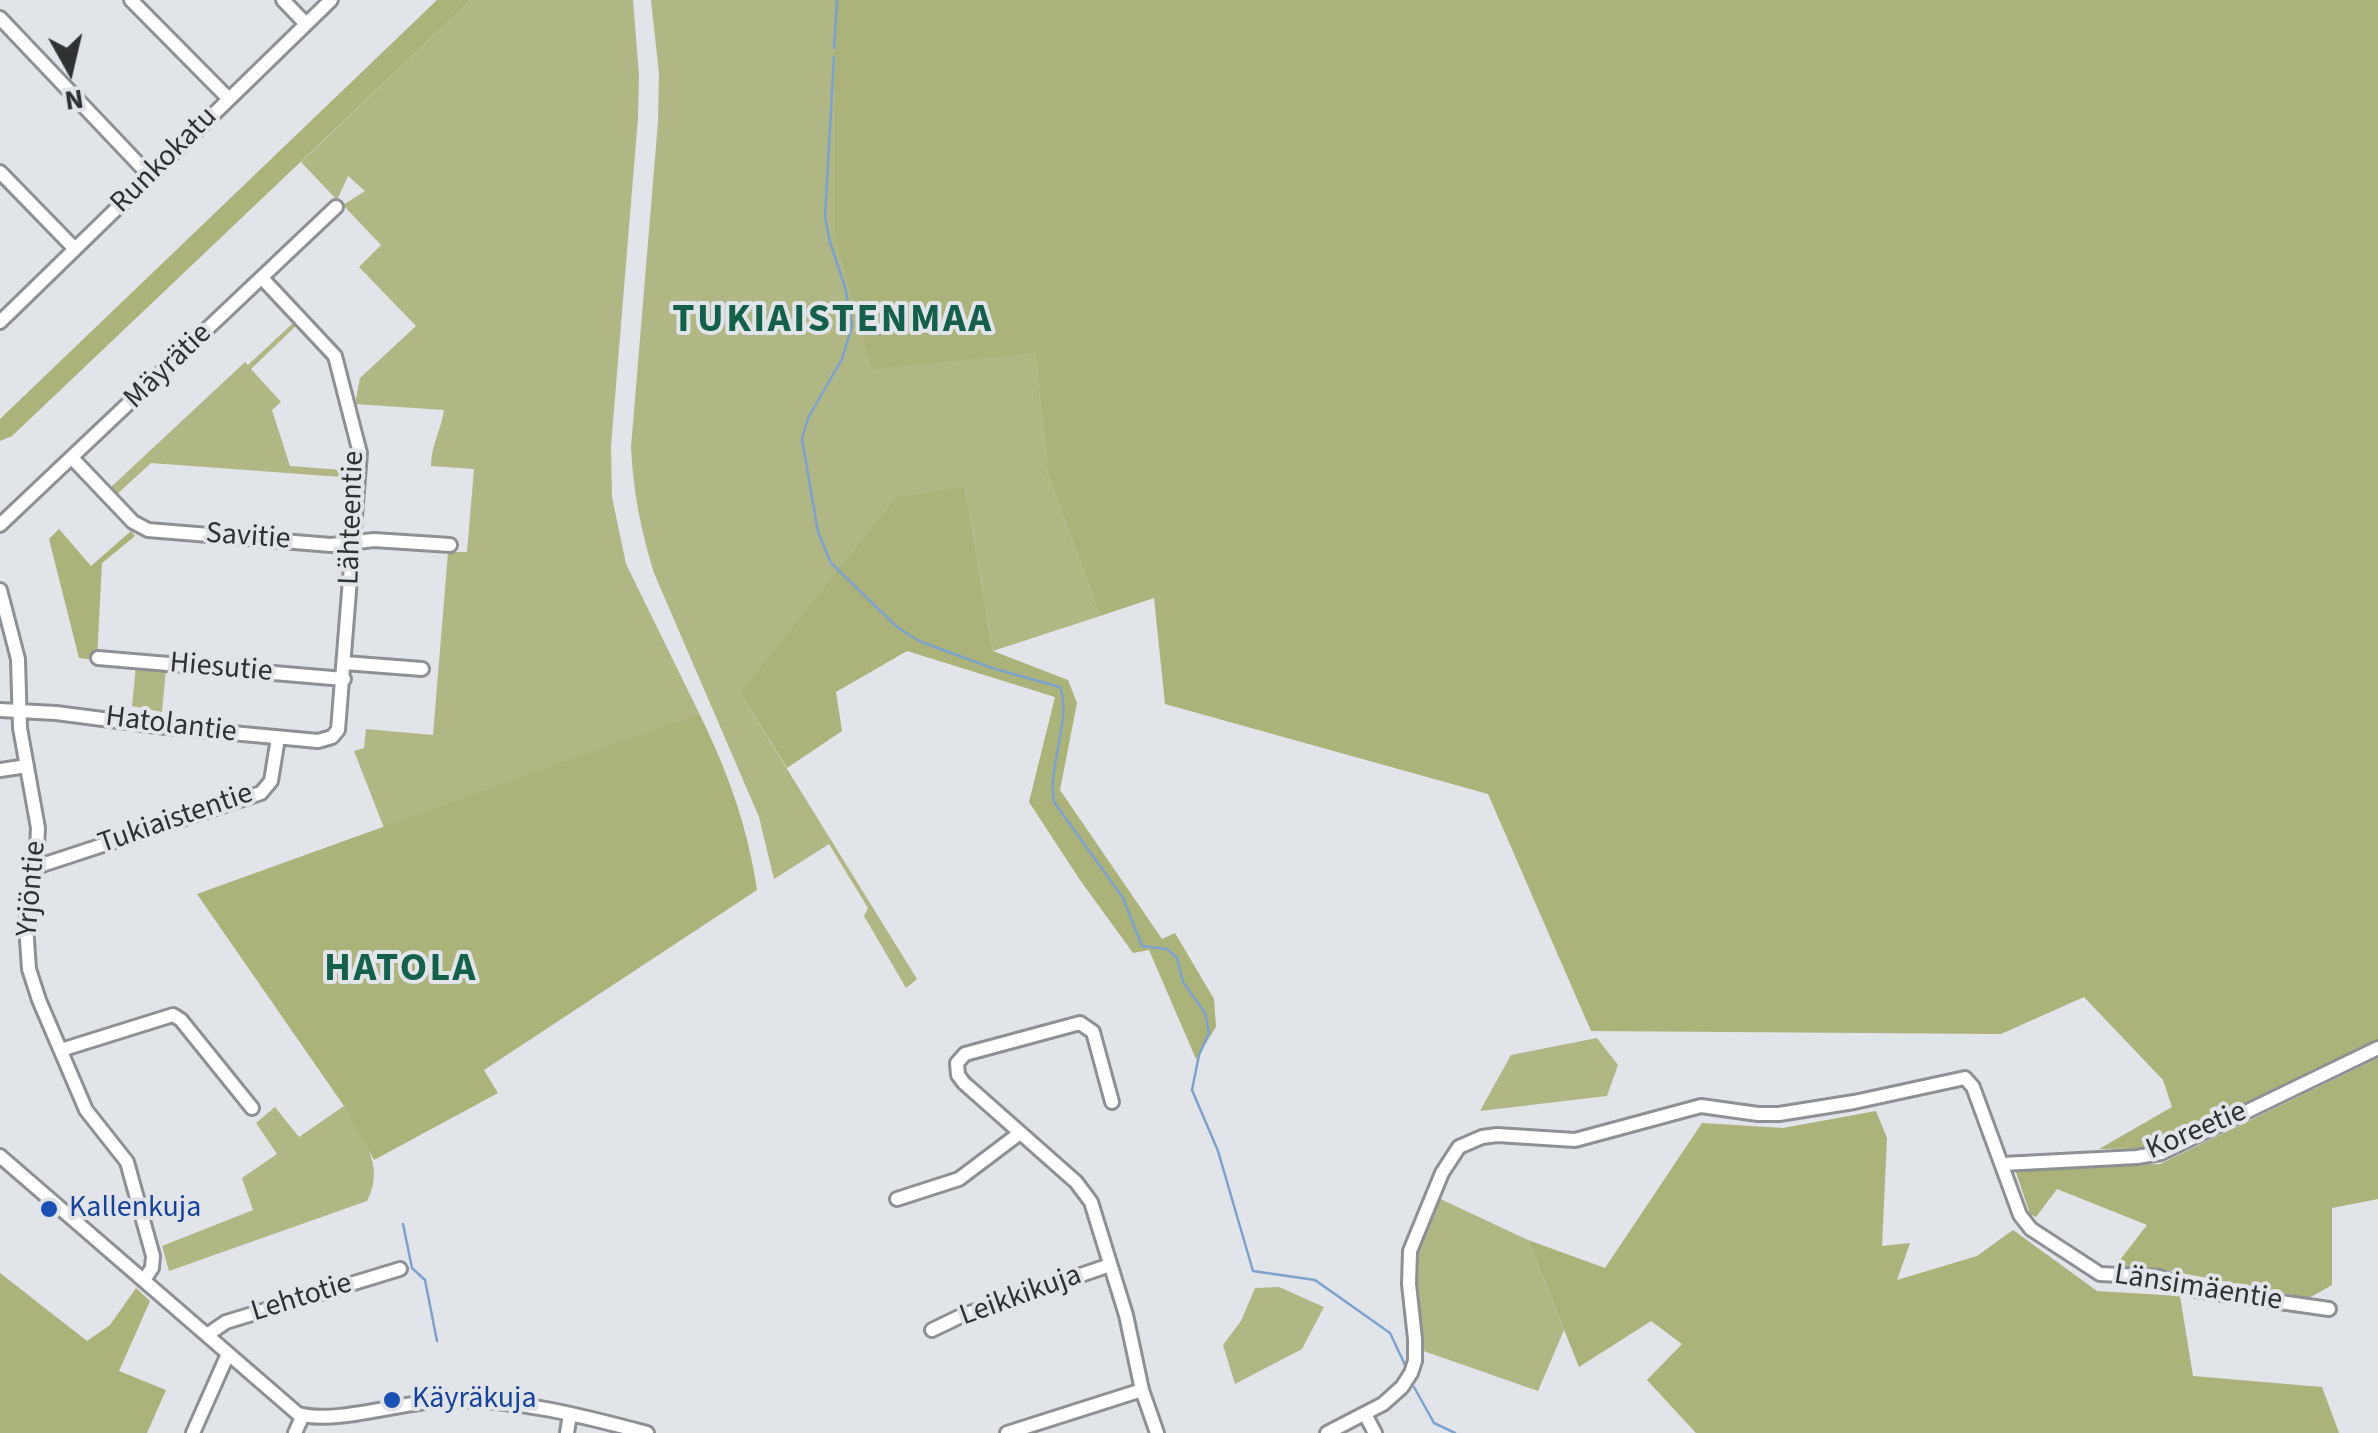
<!DOCTYPE html>
<html>
<head>
<meta charset="utf-8">
<style>
  body { margin:0 }
  #map { position:relative; width:2378px; height:1433px; overflow:hidden; background:#e1e4e9; font-family:"Source Sans 3",sans-serif }
  canvas { display:block }
  .north { position:absolute; left:20px; top:20px; width:100px; height:100px; -webkit-text-stroke:8px #e1e4e9; paint-order:stroke; rotate:172deg; font-size:28px; font-weight:700; line-height:40px; text-align:center; color:#303133 }
  .north::after { content:''; display:block; margin:auto; width:35px; height:45px; background:#303133; clip-path:polygon(50% 0,100% 100%,50% 72%,0 100%) }
</style>
</head>
<body>
<div id="map">
<canvas width="2378" height="1433"></canvas>
<div class="north">N</div>
</div>
<script>
const c = document.querySelector('canvas').getContext('2d');
c.lineJoin = 'round';
function paint(path, color) { c.fillStyle = color; c.fill(path, 'evenodd'); }
function strokePath(path, color, width, dash) { c.strokeStyle = color; c.lineWidth = width; c.lineCap = dash ? 'butt' : 'round'; c.setLineDash(dash || []); c.stroke(path); }
function drawText(font, color, halo, rows, align = 'center') {
  c.font = font + ' "Source Sans 3",sans-serif'; c.lineWidth = 8; c.setLineDash([]); c.textBaseline = 'middle'; c.strokeStyle = halo; c.fillStyle = color; for (const [text, x, y, turn = 0] of rows) {
    c.save(); c.translate(x, y); c.rotate((+turn || 0) * Math.PI / 180); c.textAlign = isNaN(turn) ? turn : align; if (halo) c.strokeText(text, 0, 0); c.fillText(text, 0, 0); c.restore();
  }
}
paint(new Path2D(`
  M 471,0 L 633,0 L 639,75 L 638,118 L 611,446 L 612,497 L 626,564 L 699,713 L 384,828 L 354,751 L 364,748 L 366,729 L 433,735 L 448,552 L 467,552 L 474,469 L 431,466 C 431,446 441,430 444,410 L 355,404 L 360,378 L 416,326 L 359,267 L 381,245 L 343,205 L 365,191 L 348,176 L 337,200 L 301,162 Z
  M 651,0 L 835,0 L 835,236 L 1035,352 L 1048,475 L 1100,616 L 993,651 L 965,487 L 740,693 L 917,979 L 906,988 L 864,916 L 868,908 L 829,844 L 774,879 L 759,817 L 654,573 C 641,531 633,491 631,447 L 658,122 L 659,74 Z
  M 294,322 L 297,325 L 251,369 L 281,402 L 272,410 L 290,466 L 355,471 L 355,478 L 151,463 L 115,496 L 109,489 L 245,362 L 248,365 Z
  M 136,665 L 166,668 L 162,712 L 132,706 Z
  M 1597,1038 L 1618,1065 L 1607,1096 L 1480,1111 L 1511,1055 Z
  M 344,1106 C 362,1138 386,1165 367,1201 L 169,1271 L 162,1246 L 253,1210 L 242,1178 L 277,1154 L 256,1123 L 275,1107 L 299,1137 Z
  M 1432,1195 L 1528,1240 L 1564,1330 L 1538,1391 L 1415,1348 L 1410,1251 Z
  M 1279,1287 L 1324,1307 L 1302,1349 L 1235,1384 L 1223,1345 L 1241,1321 L 1255,1288 Z`), '#b0b684');
paint(new Path2D(`
  M 437,0 L 471,0 L 12,436 L 0,441 L 0,419 Z
  M 835,0 L 2378,0 L 2378,1040 L 2354,1053 L 2347,1060 L 2156,1148 L 2099,1149 L 2172,1107 L 2163,1080 L 2084,997 L 2001,1034 L 1591,1031 L 1488,794 L 1165,704 L 1154,598 L 1100,616 L 1048,475 L 1035,353 L 872,369 L 835,236 Z
  M 965,487 L 993,651 L 1068,680 L 1077,703 L 1060,790 L 1162,939 L 1175,933 L 1214,999 L 1216,1027 L 1196,1059 L 1149,950 L 1133,953 L 1080,880 L 1029,802 L 1055,697 L 907,651 L 836,692 L 842,731 L 787,768 L 740,693 L 897,497 Z
  M 59,529 L 91,566 L 131,531 L 135,536 L 102,563 L 97,660 L 79,658 L 49,539 Z
  M 699,713 C 727,770 748,827 757,890 L 484,1070 L 498,1093 L 374,1160 L 344,1106 L 197,894 Z
  M 2378,1058 L 2378,1199 L 2332,1208 L 2332,1285 L 2309,1298 L 2166,1270 L 2113,1269 L 2147,1225 L 2057,1189 L 2036,1217 L 2030,1214 L 2015,1169 L 2160,1164 Z
  M 1876,1111 L 1887,1138 L 1882,1246 L 1910,1243 L 1897,1280 L 1977,1256 L 2013,1230 L 2097,1291 L 2180,1296 L 2193,1376 L 2322,1387 L 2339,1433 L 1696,1433 L 1647,1380 L 1682,1344 L 1651,1321 L 1579,1367 L 1528,1240 L 1605,1268 L 1702,1123 L 1783,1128 Z
  M 0,1273 L 87,1341 L 110,1325 L 136,1288 L 150,1301 L 119,1371 L 166,1390 L 147,1433 L 0,1433 Z`), '#abb27a');
strokePath(new Path2D(`
  M 834,48 L 837,0
  M 834,57 L 825,217 L 830,242 L 845,287 L 852,326 L 842,359 L 808,418 L 802,439 L 818,532 L 831,563 L 897,627 L 919,641 L 992,668 L 1060,687 C 1072,720 1047,766 1054,802 L 1123,898 L 1142,946 L 1167,949 L 1177,958 L 1183,982 L 1205,1013 L 1209,1033 L 1199,1055 L 1192,1090 L 1218,1151 L 1253,1271 L 1315,1280 L 1390,1333 L 1406,1367
  M 403,1224 L 412,1268 L 425,1280 L 437,1341
  M 1414,1387 L 1434,1423 L 1455,1433`), '#7ea2ce', 2.5);
const minor = new Path2D(`
  M 131,0 L 228,98
  M 283,0 L 306,24
  M 0,18 L 150,176
  M 0,172 L 75,249
  M 0,322 L 331,0
  M 73,459 L 133,522 L 148,530 L 331,545 L 374,540 L 450,545
  M 0,525 L 336,207
  M 0,590 L 18,659 L 20,728 L 38,828 L 36,867 L 26,925 L 29,969 L 39,1000 L 86,1110 L 127,1162 L 153,1256 L 152,1268 L 144,1280
  M 98,658 L 344,679
  M 345,663 L 422,669
  M 0,710 L 56,713 L 157,726 L 318,741 L 332,737 L 338,730 L 360,453 L 335,356 L 262,278
  M 0,770 L 27,766
  M 36,867 L 261,793 L 271,781 L 278,738
  M 61,1050 L 173,1015 L 181,1020 L 252,1108
  M 1112,1102 L 1093,1032 L 1080,1023 L 965,1054 L 957,1063 L 958,1075 L 964,1083 L 1076,1182 L 1091,1202 L 1126,1315 L 1142,1390 L 1157,1433
  M 0,1156 L 298,1414 C 339,1425 405,1400 450,1400 C 518,1399 583,1416 647,1433
  M 2003,1164 L 2137,1157 L 2161,1153 L 2378,1048
  M 897,1199 L 959,1179 L 1020,1133
  M 932,1330 L 961,1316 L 1110,1265
  M 207,1335 L 226,1322 L 400,1269
  M 1365,1414 L 1375,1433
  M 193,1433 L 228,1354
  M 295,1433 L 303,1415
  M 567,1433 L 570,1414
  M 1007,1433 L 1142,1390
  M 1327,1433 L 1383,1404 L 1402,1387 L 1411,1373 L 1415,1361 L 1415,1339 L 1409,1284 L 1410,1251 L 1442,1173 L 1459,1147 L 1482,1137 L 1497,1135 L 1575,1140 L 1701,1106 L 1758,1114 L 1779,1114 L 1854,1102 L 1965,1078 L 1973,1087 L 2020,1215 L 2031,1229 L 2100,1274 L 2159,1277 L 2196,1290 L 2329,1309`);
strokePath(minor, '#8d9094', 18);
strokePath(minor, '#fff', 12);
for (const [x, y, r, color] of [
  [49,1209,10,"#1a4fb4"],
  [392,1400,10,"#1a4fb4"]
]) { const dot = new Path2D(); dot.arc(x, y, r, 0, 2 * Math.PI); c.fillStyle = color; c.fill(dot); strokePath(dot, '#e1e4e9', 4); }
drawText('30px', '#303133', '#e1e4e9', [
  ["Runkokatu",165,161,-45],
  ["Mäyrätie",169,367,-44],
  ["Lähteentie",353,518,-88],
  ["Savitie",248,538,4],
  ["Hiesutie",221,669,5],
  ["Hatolantie",171,726,7],
  ["Tukiaistentie",176,820,-19],
  ["Yrjöntie",33,889,-85],
  ["Koreetie",2197,1132,-23],
  ["Länsimäentie",2198,1289,9],
  ["Leikkikuja",1021,1297,-20],
  ["Lehtotie",302,1299,-17]
]);
drawText('30px', '#164399', '#e1e4e9', [
  ["Kallenkuja",69,1209],
  ["Käyräkuja",412,1400]
], 'left');
c.letterSpacing = '2.5px';
drawText('bold 40px', '#15604a', '#e1e4e9', [
  ["TUKIAISTENMAA",833,322],
  ["HATOLA",401,971]
]);
c.letterSpacing = '0px';
</script>
</body>
</html>
